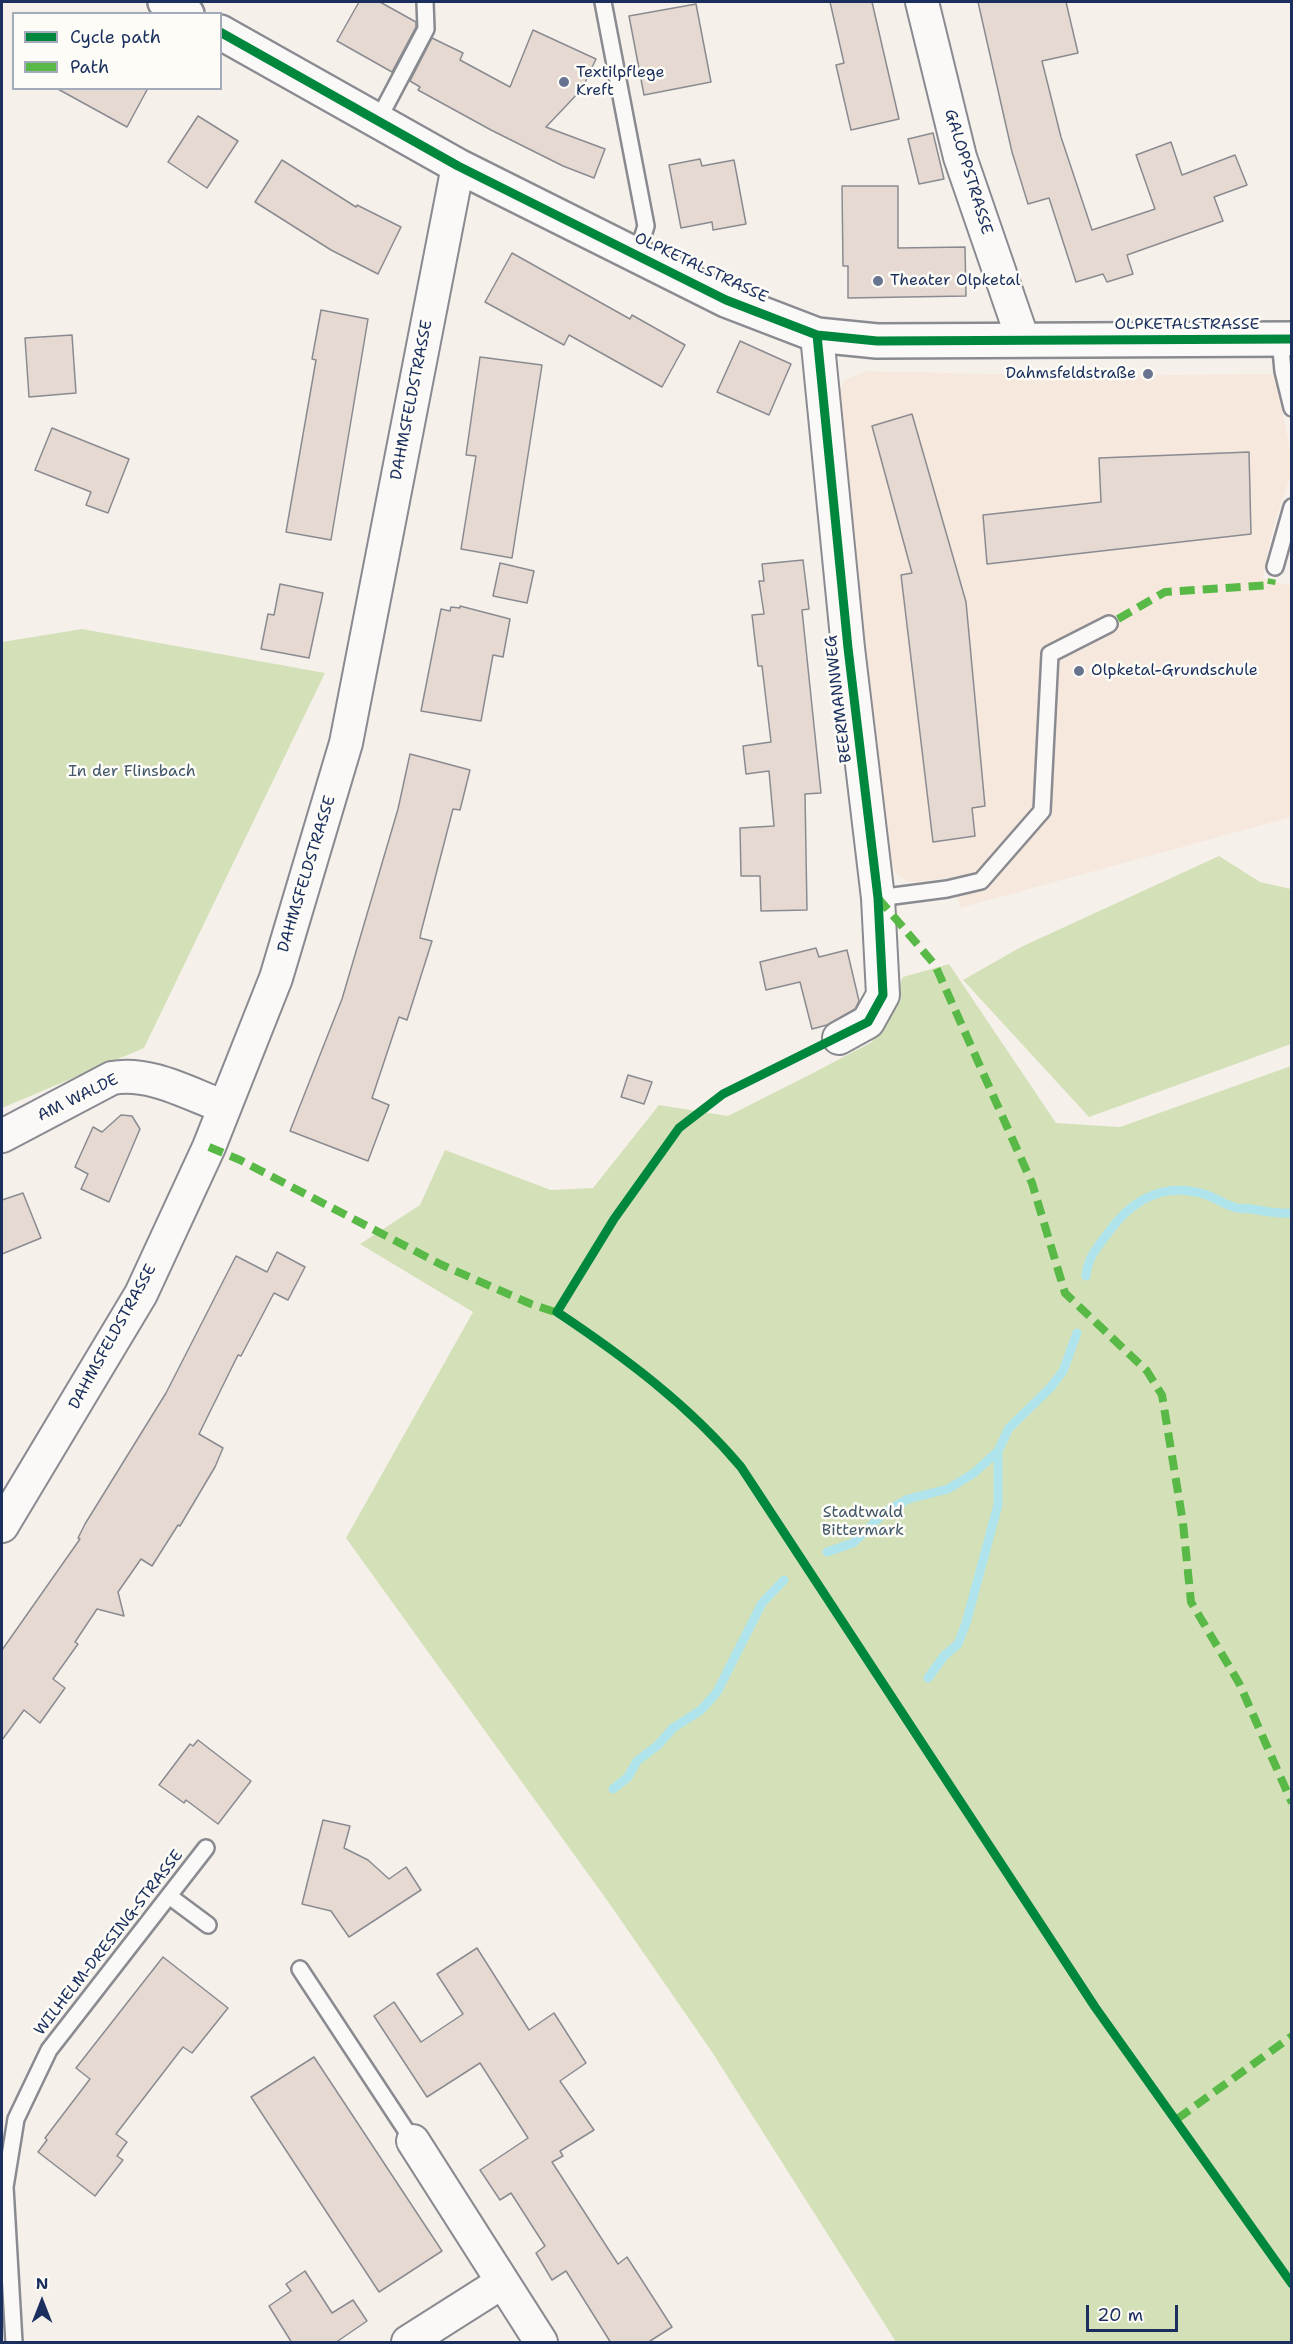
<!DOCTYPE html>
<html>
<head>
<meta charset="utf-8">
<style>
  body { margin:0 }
  #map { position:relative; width:1293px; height:2344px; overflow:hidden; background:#f6f0eb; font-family:"Shantell Sans",sans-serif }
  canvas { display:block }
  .frame { position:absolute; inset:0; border:3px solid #1b2f5e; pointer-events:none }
  .legend { position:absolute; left:12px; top:12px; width:210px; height:78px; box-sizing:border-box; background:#fdfcf7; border:2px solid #a3aaba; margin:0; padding:8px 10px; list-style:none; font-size:18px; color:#1b2f5e }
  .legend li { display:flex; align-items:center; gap:12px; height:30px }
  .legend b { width:30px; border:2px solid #a3aaba }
  .north { position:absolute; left:12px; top:2272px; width:60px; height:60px; -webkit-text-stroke:4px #fdfcf7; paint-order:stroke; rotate:0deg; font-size:16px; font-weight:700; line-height:24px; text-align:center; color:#1b2f5e }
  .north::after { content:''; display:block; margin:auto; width:21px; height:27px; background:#1b2f5e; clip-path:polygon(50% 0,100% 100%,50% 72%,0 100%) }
  .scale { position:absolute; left:1086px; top:2305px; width:92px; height:27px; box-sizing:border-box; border:3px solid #1b2f5e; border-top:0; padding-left:8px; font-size:18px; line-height:21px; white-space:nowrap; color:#1b2f5e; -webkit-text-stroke:4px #fdfcf7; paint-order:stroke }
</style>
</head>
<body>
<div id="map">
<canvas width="1293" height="2344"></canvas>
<div class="frame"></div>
<ul class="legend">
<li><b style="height:8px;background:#00873e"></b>Cycle path</li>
<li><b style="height:8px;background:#58b947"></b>Path</li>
</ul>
<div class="north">N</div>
<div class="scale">20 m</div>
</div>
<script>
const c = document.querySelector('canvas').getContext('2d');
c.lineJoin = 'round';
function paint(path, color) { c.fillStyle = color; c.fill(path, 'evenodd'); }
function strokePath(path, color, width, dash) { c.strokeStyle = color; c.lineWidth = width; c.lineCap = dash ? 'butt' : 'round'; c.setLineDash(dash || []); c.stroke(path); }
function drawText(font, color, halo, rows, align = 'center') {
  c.font = font + ' "Shantell Sans",sans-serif'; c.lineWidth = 5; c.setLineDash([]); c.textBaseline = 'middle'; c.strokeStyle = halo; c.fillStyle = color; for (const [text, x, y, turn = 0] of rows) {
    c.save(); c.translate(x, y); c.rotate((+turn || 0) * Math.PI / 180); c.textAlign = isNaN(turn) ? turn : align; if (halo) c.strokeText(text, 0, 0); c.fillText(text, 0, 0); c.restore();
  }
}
paint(new Path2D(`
  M 865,371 L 1073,376 L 1275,374 L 1289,445 L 1290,477 L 1271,535 L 1263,578 L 1291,586 L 1291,817 L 960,908 L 954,877 L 917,882 L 906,881 L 896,874 L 887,848 L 856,590 L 837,401 L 839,389 L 845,380 Z`), '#f7e8dd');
paint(new Path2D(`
  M 82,629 L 325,673 L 144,1048 L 2,1108 L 2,642 Z
  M 1219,856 L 1260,882 L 1291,889 L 1291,1044 L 1089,1117 L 963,980 L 1021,947 Z
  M 949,964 L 1056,1123 L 1120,1127 L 1291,1066 L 1291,2342 L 896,2342 L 712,2052 L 609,1903 L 346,1538 L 473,1312 L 360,1244 L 420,1205 L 445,1150 L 551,1190 L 593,1188 L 659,1105 L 728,1116 L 813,1073 L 872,1042 L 903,977 Z`), '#d4e1b8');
strokePath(new Path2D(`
  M 1086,1276 C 1088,1255 1099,1246 1111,1229 C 1135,1197 1167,1182 1207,1195 C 1217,1199 1227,1206 1237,1208 C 1241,1209 1246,1208 1251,1209 C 1265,1211 1277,1214 1292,1213
  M 827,1552 L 853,1543 L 885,1512 L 908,1499 L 948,1489 L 974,1473 L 998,1451 L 1009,1428 L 1050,1388 L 1063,1371 L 1077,1333
  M 928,1678 L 944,1656 L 958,1644 L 966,1623 L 998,1505 L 998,1451
  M 613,1789 L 628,1777 L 637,1761 L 658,1745 L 673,1728 L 701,1710 L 717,1692 L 762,1603 L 784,1580`), '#afe4ec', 9);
const building = new Path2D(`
  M 359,2 L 380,2 L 416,22 L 416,27 L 392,72 L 337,41 Z
  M 830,2 L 872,2 L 899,119 L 851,130 L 836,65 L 844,63 Z
  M 978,2 L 1066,2 L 1078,53 L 1042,61 L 1061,137 L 1092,230 L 1155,209 L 1136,155 L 1171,142 L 1182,175 L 1235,155 L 1247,185 L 1214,197 L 1223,221 L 1127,255 L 1133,274 L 1107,282 L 1103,274 L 1076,282 L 1049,198 L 1028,204 L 1012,152 Z
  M 696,4 L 711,82 L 644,95 L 629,16 Z
  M 533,30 L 596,59 L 582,89 L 546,127 L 605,149 L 594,178 L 563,166 L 491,130 L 418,90 L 420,87 L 410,81 L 432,38 L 463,53 L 460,60 L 510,87 Z
  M 56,88 L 148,88 L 127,127 Z
  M 198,116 L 238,141 L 207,188 L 168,162 Z
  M 933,133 L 944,179 L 919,184 L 908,139 Z
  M 700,159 L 702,166 L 734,160 L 746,224 L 713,230 L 712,222 L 681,228 L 669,165 Z
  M 282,160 L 356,207 L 357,205 L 401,227 L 378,274 L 331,250 L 255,202 Z
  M 842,186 L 898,186 L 898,248 L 965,247 L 966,296 L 848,298 L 848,266 L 843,266 Z
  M 512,253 L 630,319 L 632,315 L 685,345 L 662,387 L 569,335 L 564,345 L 485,302 Z
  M 321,310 L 368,319 L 331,540 L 286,532 L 316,360 L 312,359 Z
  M 72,335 L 76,393 L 29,397 L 25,338 Z
  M 740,341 L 791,364 L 769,415 L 717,392 Z
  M 480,357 L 542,365 L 512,558 L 461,549 L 476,456 L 466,455 Z
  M 912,414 L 966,602 L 985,806 L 972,808 L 975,836 L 933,842 L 901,575 L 912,573 L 872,426 Z
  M 52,428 L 129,459 L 108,513 L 86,505 L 91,492 L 35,470 Z
  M 1249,452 L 1251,534 L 987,564 L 983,515 L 1101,502 L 1099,458 Z
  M 803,560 L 809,609 L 802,610 L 821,793 L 805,794 L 807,910 L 761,911 L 760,876 L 741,876 L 740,828 L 774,826 L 769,771 L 746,774 L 743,746 L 771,742 L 762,666 L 758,666 L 752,615 L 764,614 L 759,581 L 764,581 L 762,564 Z
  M 500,563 L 534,571 L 527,603 L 493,596 Z
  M 280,584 L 323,593 L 309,658 L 261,649 L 268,614 L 274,615 Z
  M 460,606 L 510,619 L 503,657 L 493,655 L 481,721 L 421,711 L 441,609 L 450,611 L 451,607 L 460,608 Z
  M 410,754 L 470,770 L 460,810 L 453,809 L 421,932 L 420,938 L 432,941 L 407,1020 L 399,1017 L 372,1098 L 389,1105 L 368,1161 L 290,1131 L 342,999 L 398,809 Z
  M 816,948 L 819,957 L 847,950 L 859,1001 L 855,1009 L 827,1025 L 812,1029 L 800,982 L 766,990 L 760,962 Z
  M 628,1075 L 652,1082 L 644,1104 L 621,1097 Z
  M 121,1115 L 132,1116 L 140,1129 L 109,1202 L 81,1189 L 88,1174 L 75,1167 L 93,1127 L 102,1132 Z
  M 23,1193 L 41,1238 L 2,1254 L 2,1200 Z
  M 277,1252 L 305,1267 L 288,1300 L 274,1293 L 241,1356 L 238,1355 L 199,1434 L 223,1448 L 215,1467 L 180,1526 L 178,1525 L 152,1566 L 141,1559 L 118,1592 L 124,1616 L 97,1609 L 75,1642 L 78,1644 L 53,1679 L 65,1688 L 40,1723 L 24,1710 L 2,1740 L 2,1650 L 80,1539 L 78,1538 L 85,1524 L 166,1393 L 236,1256 L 267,1272 Z
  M 198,1740 L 251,1781 L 218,1824 L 186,1800 L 184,1803 L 159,1785 L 190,1744 L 193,1746 Z
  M 323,1820 L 350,1826 L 344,1848 L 368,1860 L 389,1879 L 406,1867 L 421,1890 L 349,1937 L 331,1911 L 302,1904 Z
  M 477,1948 L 529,2030 L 554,2013 L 586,2063 L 560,2081 L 594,2130 L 560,2151 L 563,2156 L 552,2162 L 618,2264 L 627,2257 L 672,2327 L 647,2343 L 611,2343 L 566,2271 L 552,2280 L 536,2253 L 545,2246 L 511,2193 L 500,2200 L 480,2170 L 528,2138 L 480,2063 L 427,2097 L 374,2016 L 394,2002 L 421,2042 L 463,2014 L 437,1974 Z
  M 163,1957 L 228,2008 L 192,2053 L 183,2047 L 116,2134 L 127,2142 L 117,2156 L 123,2160 L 95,2196 L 38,2152 L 47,2140 L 45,2138 L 90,2079 L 76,2068 Z
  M 314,2057 L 442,2251 L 379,2292 L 251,2097 Z
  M 305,2271 L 332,2313 L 353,2300 L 367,2321 L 335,2343 L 292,2343 L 269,2306 L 291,2291 L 286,2284 Z`);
paint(building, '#e5d9d1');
strokePath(building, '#8a8b91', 1.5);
const lane = new Path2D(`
  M 603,2 L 646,226 L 637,255
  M 377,122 L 426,29 L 425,2
  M 1280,339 L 1283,371 L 1292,408
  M 1275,567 L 1292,507
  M 878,898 L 947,889 L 981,881 L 1042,811 L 1050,654 L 1109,624
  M 169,1896 L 208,1925
  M 300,1969 L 413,2141
  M 14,2342 L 5,2187 L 16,2119 L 49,2050 L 206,1848`);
const street = new Path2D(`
  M 922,2 L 960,157 L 1023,340
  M 817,335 L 848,648 L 878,898 L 883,995 L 868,1022 L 839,1038
  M 2,1136 L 112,1078 C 150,1071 189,1094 225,1107
  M 2,1526 L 141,1294 L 209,1147 L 276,978 L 346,743 L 458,166
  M 413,2141 L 541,2342
  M 408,2342 L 501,2283`);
const secondary = new Path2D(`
  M 165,2 L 187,14
  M 220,32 L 458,166 L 726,300 L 817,335 L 877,341 L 1292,339`);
strokePath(lane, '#8a8b91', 20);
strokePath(street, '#8a8b91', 36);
strokePath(secondary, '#8a8b91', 38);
strokePath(lane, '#faf9f7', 15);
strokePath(street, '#faf9f7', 32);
strokePath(secondary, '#faf9f7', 33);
strokePath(new Path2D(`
  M 1118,619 L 1165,592 L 1271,585 L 1272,579
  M 878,898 L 935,965 L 1032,1183 L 1065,1293 L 1147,1371 L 1162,1395 L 1183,1523 L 1191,1602 L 1239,1683 L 1292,1803
  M 209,1147 L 240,1160 L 442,1265 L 531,1304 L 561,1314
  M 1177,2119 L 1292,2036`), '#58b947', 8, [15, 8]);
strokePath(new Path2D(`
  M 220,32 L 458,166 L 726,300 L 817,335 L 877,341 L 1292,339
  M 817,335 L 848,648 L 878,898 L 883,995 L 868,1022 L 723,1094 L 679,1128 L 614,1219 L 557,1312 C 623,1356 689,1405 741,1467 L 1095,2007 L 1292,2284`), '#00873e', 9);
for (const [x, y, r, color] of [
  [564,82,6,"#68738f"],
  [878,281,6,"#68738f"],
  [1148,374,6,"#68738f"],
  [1079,671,6,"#68738f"]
]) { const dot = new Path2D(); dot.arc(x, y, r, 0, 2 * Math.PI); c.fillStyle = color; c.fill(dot); strokePath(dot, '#fdfcf7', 2); }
drawText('16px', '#1b2f5e', '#fdfcf7', [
  ["Textilpflege",576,73],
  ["Kreft",576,91],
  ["Theater Olpketal",890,281],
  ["Dahmsfeldstraße",1136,374,"right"],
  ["Olpketal-Grundschule",1091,671]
], 'left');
drawText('16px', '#1b2f5e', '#fdfcf7', [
  ["GALOPPSTRASSE",968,172,73],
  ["OLPKETALSTRASSE",701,268,25],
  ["OLPKETALSTRASSE",1187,325],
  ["DAHMSFELDSTRASSE",412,400,-79],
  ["BEERMANNWEG",839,699,-97],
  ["DAHMSFELDSTRASSE",307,874,-73],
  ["AM WALDE",78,1098,-26],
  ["DAHMSFELDSTRASSE",113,1337,-61],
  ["WILHELM-DRESING-STRASSE",109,1943,-52]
]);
drawText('16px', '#42586a', '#fdfcf7', [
  ["In der Flinsbach",132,772],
  ["Stadtwald",863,1513],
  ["Bittermark",863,1531]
]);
</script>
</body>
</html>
